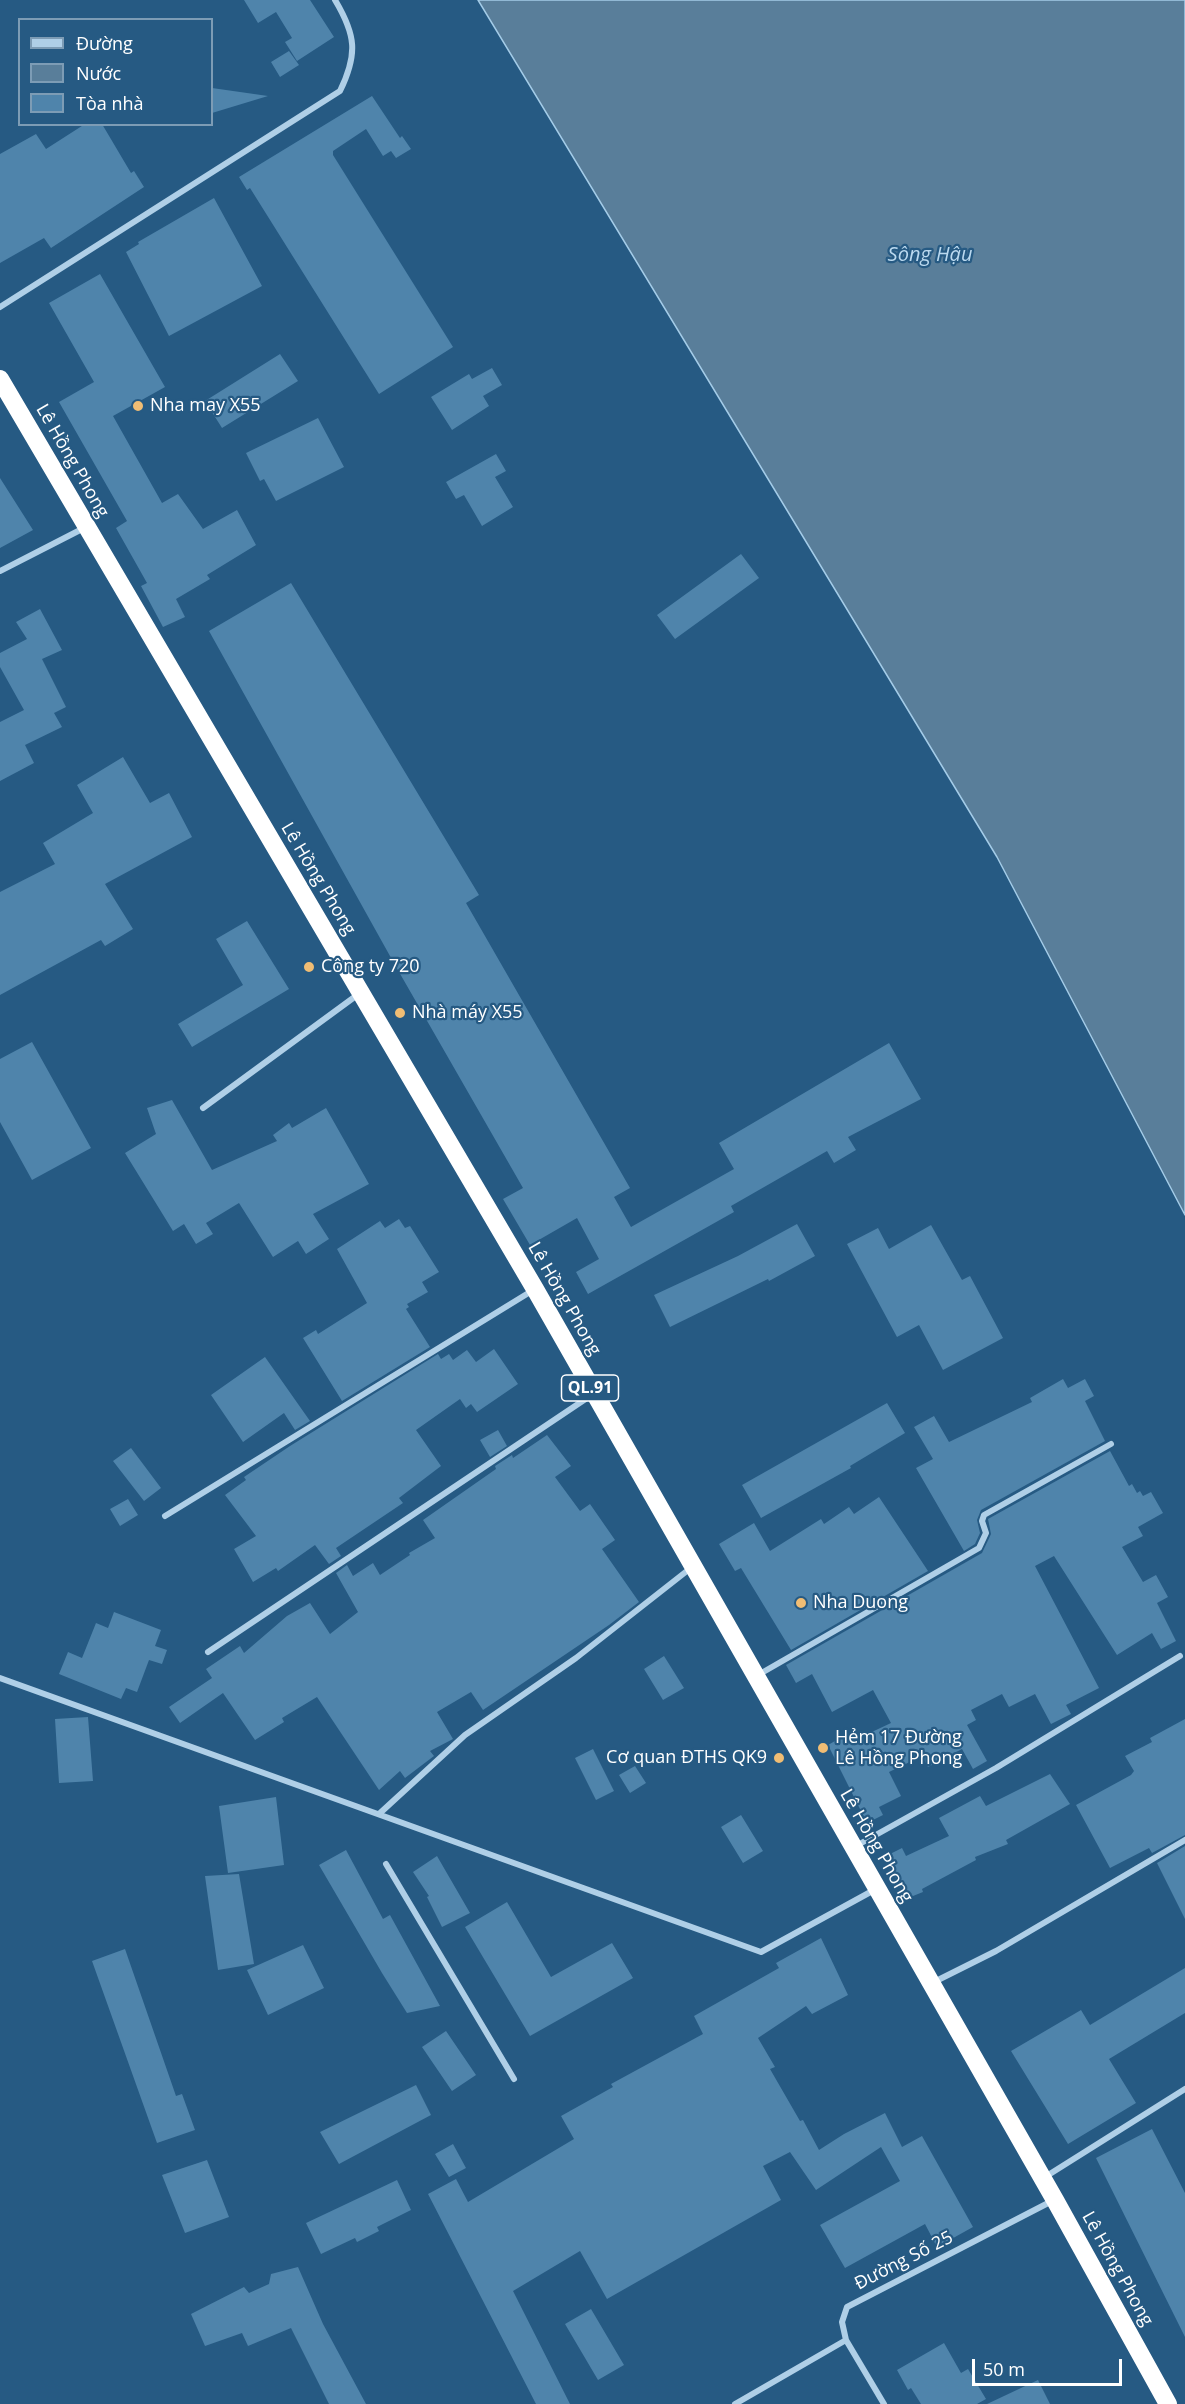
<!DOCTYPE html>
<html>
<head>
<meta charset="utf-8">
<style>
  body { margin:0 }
  #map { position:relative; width:1185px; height:2404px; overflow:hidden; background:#265a83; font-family:"Open Sans",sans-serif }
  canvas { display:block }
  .legend { position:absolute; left:18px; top:18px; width:195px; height:108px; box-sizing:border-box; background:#265a83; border:2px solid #7d9cb5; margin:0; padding:8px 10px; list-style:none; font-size:18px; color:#fff }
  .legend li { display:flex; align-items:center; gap:12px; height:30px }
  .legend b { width:30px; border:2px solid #7d9cb5 }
  .scale { position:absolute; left:972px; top:2359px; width:150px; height:27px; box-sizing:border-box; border:3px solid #fff; border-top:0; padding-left:8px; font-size:18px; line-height:21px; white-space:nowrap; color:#fff; -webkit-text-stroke:4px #265a83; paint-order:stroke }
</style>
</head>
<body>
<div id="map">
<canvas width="1185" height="2404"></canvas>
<ul class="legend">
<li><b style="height:8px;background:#afcfe7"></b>Đường</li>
<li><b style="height:16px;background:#597e9a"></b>Nước</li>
<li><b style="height:16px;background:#4f84ab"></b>Tòa nhà</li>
</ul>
<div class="scale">50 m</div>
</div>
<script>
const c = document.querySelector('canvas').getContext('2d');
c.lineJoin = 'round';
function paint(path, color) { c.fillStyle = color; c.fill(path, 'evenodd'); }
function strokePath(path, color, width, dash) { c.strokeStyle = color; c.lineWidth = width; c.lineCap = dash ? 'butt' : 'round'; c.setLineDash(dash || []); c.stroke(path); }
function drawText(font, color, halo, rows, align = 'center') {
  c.font = font + ' "Open Sans",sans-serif'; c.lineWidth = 4.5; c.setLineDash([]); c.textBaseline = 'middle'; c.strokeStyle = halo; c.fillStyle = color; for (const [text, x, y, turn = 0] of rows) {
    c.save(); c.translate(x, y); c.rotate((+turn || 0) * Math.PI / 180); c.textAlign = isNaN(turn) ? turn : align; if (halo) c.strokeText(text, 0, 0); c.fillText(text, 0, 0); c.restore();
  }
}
const water = new Path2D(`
  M 478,0 L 1185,0 L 1185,1215 L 997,857 Z`);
paint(water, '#597e9a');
strokePath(water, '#a4cce8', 1.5);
paint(new Path2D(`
  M 244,0 L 310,0 L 334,37 L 297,61 L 285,42 L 292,38 L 276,12 L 258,23 Z
  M 289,51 L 299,65 L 280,77 L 271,62 Z
  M 212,88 L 268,96 L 212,113 Z
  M 372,96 L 400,138 L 402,136 L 411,149 L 396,158 L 391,151 L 383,156 L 366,129 L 333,151 L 333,155 L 453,347 L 379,394 L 250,188 L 247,190 L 239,177 Z
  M 85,124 L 102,124 L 131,173 L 134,171 L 144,187 L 51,248 L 44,238 L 0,263 L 0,154 L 36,134 L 46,149 Z
  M 214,198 L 262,286 L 169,336 L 126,252 L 139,244 L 138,242 Z
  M 100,274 L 165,387 L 113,416 L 162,503 L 178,494 L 203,529 L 237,510 L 256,545 L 207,575 L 210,579 L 176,599 L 185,617 L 163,627 L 141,586 L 147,583 L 116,528 L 127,521 L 59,402 L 94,382 L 49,303 Z
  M 280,354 L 298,381 L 222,428 L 205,401 Z
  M 492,368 L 502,385 L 483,396 L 489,406 L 452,430 L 431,397 L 469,374 L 472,379 Z
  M 318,418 L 344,467 L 276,501 L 264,479 L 260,481 L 246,453 Z
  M 496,454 L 506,471 L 495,477 L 513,507 L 482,526 L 464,495 L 456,499 L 446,482 Z
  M 0,478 L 33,530 L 0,548 Z
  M 741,554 L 759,578 L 675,639 L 657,615 Z
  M 291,583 L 479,895 L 466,903 L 630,1188 L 614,1197 L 631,1227 L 734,1169 L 719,1143 L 889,1043 L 921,1099 L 848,1137 L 856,1150 L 834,1163 L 827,1151 L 731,1206 L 734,1212 L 588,1294 L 576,1272 L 599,1259 L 577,1218 L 530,1245 L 503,1199 L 523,1188 L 395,965 L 209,631 Z
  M 40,609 L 62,650 L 42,659 L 66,707 L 54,713 L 62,727 L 25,745 L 34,763 L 0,781 L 0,722 L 24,710 L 0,667 L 0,653 L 27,639 L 16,622 Z
  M 123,757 L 150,803 L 169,793 L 192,837 L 105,884 L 133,929 L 105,946 L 101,940 L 0,995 L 0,892 L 55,864 L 43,843 L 93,813 L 77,785 Z
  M 247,921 L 289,989 L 192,1047 L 178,1024 L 243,985 L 216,939 Z
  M 32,1042 L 91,1148 L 32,1180 L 0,1122 L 0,1059 Z
  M 172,1100 L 212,1170 L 277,1141 L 273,1135 L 289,1123 L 292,1128 L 326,1108 L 369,1184 L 313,1214 L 329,1239 L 306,1254 L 298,1241 L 273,1257 L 239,1203 L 206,1223 L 213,1234 L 196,1244 L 184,1224 L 173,1231 L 125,1153 L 156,1134 L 147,1108 Z
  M 399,1219 L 405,1228 L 410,1226 L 439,1272 L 422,1282 L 428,1292 L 407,1304 L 409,1307 L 406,1309 L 430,1347 L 342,1401 L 303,1338 L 316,1330 L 318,1334 L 367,1303 L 337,1249 L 380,1221 L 385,1228 Z
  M 797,1224 L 815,1256 L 769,1281 L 768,1279 L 670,1327 L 654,1295 L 738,1256 Z
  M 931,1225 L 962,1280 L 970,1276 L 1003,1338 L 943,1370 L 919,1325 L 897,1337 L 847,1244 L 878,1228 L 889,1249 Z
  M 494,1349 L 518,1384 L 477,1412 L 471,1404 L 466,1408 L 460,1399 L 416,1430 L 441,1466 L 399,1498 L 403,1503 L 336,1548 L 341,1556 L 329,1564 L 315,1545 L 278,1571 L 276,1568 L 253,1582 L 234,1549 L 256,1536 L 225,1495 L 246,1480 L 244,1477 L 290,1446 L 438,1354 L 441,1359 L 449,1354 L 453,1360 L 467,1350 L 476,1362 Z
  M 265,1357 L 310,1421 L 295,1430 L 284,1413 L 243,1442 L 211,1395 Z
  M 1063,1379 L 1068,1388 L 1085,1379 L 1094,1396 L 1085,1401 L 1105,1441 L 981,1510 L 977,1520 L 980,1533 L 975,1544 L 964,1551 L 916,1468 L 933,1459 L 914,1427 L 934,1416 L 949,1442 L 1032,1402 L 1030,1398 Z
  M 887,1403 L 905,1433 L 850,1466 L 851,1468 L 761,1518 L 742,1485 Z
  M 498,1430 L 507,1446 L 490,1457 L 480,1440 Z
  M 547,1435 L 571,1466 L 555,1477 L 580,1511 L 590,1504 L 615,1540 L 602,1549 L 639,1602 L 609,1625 L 483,1710 L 471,1692 L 437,1712 L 453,1739 L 430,1751 L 434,1756 L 405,1778 L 400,1771 L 379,1790 L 317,1697 L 282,1718 L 284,1722 L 255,1740 L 223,1693 L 180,1723 L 169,1707 L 212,1678 L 206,1669 L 240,1646 L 244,1653 L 287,1616 L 310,1603 L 330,1634 L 358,1612 L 336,1573 L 347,1565 L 353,1576 L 373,1563 L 380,1575 L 410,1555 L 409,1553 L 435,1538 L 423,1520 L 496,1469 L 495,1466 L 512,1455 L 513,1458 Z
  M 131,1448 L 161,1488 L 144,1501 L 113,1461 Z
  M 1110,1451 L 1129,1486 L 1132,1484 L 1137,1493 L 1140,1491 L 1143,1496 L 1151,1492 L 1163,1513 L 1138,1527 L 1143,1536 L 1122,1547 L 1143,1582 L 1156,1575 L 1168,1597 L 1157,1603 L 1176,1641 L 1161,1649 L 1152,1633 L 1117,1655 L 1054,1556 L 1035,1566 L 1099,1688 L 1066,1705 L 1071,1714 L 1051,1724 L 1035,1694 L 1009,1707 L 1002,1694 L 971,1710 L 976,1720 L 967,1725 L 987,1761 L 973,1769 L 962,1749 L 928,1767 L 922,1756 L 889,1772 L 901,1796 L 879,1807 L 883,1815 L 867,1823 L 828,1745 L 842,1737 L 845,1742 L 857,1735 L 859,1738 L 891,1723 L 873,1690 L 832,1712 L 812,1674 L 796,1683 L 786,1665 L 982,1553 L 991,1534 L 988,1519 Z
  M 879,1497 L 928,1571 L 791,1650 L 741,1568 L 735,1571 L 719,1544 L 754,1523 L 770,1551 L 821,1519 L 824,1524 L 849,1507 L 854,1514 Z
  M 128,1499 L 138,1515 L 120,1526 L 110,1509 Z
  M 114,1612 L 161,1630 L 155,1646 L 167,1650 L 162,1664 L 149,1660 L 137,1692 L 126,1688 L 121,1699 L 59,1674 L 68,1652 L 82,1658 L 96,1623 L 108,1628 Z
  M 664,1656 L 684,1688 L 663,1700 L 644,1669 Z
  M 88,1717 L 93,1781 L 59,1783 L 55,1719 Z
  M 1185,1719 L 1185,1835 L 1152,1853 L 1149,1848 L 1110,1868 L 1076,1805 L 1131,1775 L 1134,1771 L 1125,1756 L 1152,1742 L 1150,1738 Z
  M 593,1749 L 614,1791 L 596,1800 L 575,1758 Z
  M 635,1766 L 646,1783 L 630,1793 L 619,1775 Z
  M 1050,1774 L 1070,1804 L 1006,1840 L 1008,1844 L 975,1857 L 976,1860 L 922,1889 L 923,1892 L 913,1896 L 905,1895 L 893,1873 L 888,1855 L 902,1848 L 906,1856 L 949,1836 L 939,1818 L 980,1796 L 986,1806 Z
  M 276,1797 L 284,1865 L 228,1873 L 219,1806 Z
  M 741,1815 L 763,1851 L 743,1863 L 721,1827 Z
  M 1185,1846 L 1185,1919 L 1157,1863 Z
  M 346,1850 L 383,1919 L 390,1915 L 440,2006 L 407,2013 L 382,1973 L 319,1865 Z
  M 437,1856 L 470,1913 L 442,1927 L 427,1897 L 429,1896 L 413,1872 Z
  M 239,1874 L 254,1964 L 218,1970 L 205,1876 Z
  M 507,1902 L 551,1977 L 612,1943 L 633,1978 L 530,2036 L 465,1927 Z
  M 821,1938 L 848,1995 L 812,2014 L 806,2006 L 758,2038 L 775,2067 L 770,2069 L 800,2121 L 803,2120 L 819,2150 L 844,2134 L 885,2113 L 902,2147 L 922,2136 L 973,2227 L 937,2247 L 925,2224 L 845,2268 L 820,2225 L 900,2181 L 881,2147 L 816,2190 L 790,2152 L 763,2166 L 781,2200 L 607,2299 L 580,2251 L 513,2291 L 570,2404 L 536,2404 L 428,2194 L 456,2179 L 468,2202 L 574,2139 L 561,2116 L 613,2087 L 611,2084 L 703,2034 L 694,2016 L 779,1968 L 776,1963 Z
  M 303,1945 L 324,1988 L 268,2015 L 247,1970 Z
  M 125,1949 L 176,2096 L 182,2094 L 195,2130 L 157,2143 L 92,1961 Z
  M 1185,1968 L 1185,2013 L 1109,2059 L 1136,2103 L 1068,2144 L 1011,2051 L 1081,2010 L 1090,2025 Z
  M 446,2031 L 476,2075 L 452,2091 L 422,2047 Z
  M 416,2085 L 431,2115 L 339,2164 L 320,2132 Z
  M 1152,2129 L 1185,2193 L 1185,2337 L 1096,2158 Z
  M 453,2144 L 466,2168 L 449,2177 L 435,2154 Z
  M 207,2160 L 229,2217 L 185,2233 L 162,2175 Z
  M 397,2180 L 411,2210 L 377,2227 L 379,2231 L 357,2242 L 355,2238 L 321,2254 L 306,2223 Z
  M 298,2267 L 323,2324 L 366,2404 L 329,2404 L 291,2328 L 248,2346 L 242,2333 L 205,2346 L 191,2314 L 244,2287 L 249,2293 L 269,2284 L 271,2274 Z
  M 591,2309 L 624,2365 L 598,2380 L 565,2324 Z
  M 944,2343 L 961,2373 L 968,2369 L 986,2399 L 977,2404 L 921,2404 L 911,2388 L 908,2390 L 897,2370 Z
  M 1038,2380 L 1050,2404 L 987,2404 Z`), '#4f84ab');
strokePath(new Path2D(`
  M 0,307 L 340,91 C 358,54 356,35 335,0
  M 0,571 L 86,527
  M 203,1108 L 360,993
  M 165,1516 L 535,1289
  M 208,1652 L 593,1394
  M 758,1675 L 979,1548 L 986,1533 L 982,1521 L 984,1515 L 1111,1444
  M 0,1678 L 761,1952 L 876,1889
  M 379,1814 L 465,1735 L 576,1658 L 692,1567
  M 856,1846 L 996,1768 L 1180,1656
  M 386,1864 L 514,2079
  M 934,1982 L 996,1951 L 1185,1840
  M 1045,2177 L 1185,2089
  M 846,2340 L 884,2404
  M 735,2404 L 846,2340 L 842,2322 L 847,2307 L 1054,2200`), '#afcfe7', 6);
strokePath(new Path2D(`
  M 0,379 L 535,1289 L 1055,2200 L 1168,2404`), '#fff', 18);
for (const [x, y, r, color] of [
  [138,406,6,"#f0bd74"],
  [309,967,6,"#f0bd74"],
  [400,1013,6,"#f0bd74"],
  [801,1603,6,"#f0bd74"],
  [823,1748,6,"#f0bd74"],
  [779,1758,6,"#f0bd74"]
]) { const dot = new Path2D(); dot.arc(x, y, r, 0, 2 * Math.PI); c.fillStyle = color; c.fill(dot); strokePath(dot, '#265a83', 2); }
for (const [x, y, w] of [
  [590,1388,57]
]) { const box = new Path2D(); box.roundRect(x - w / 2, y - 13, w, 26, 4.5); c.fillStyle = '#265a83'; c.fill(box); strokePath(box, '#fff', 1.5); }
drawText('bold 16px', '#fff', null, [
  ["QL.91",590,1388]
]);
drawText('18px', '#fff', '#265a83', [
  ["Nha may X55",150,406],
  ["Công ty 720",321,967],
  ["Nhà máy X55",412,1013],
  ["Nha Duong",813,1603],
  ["Hẻm 17 Đường",835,1738],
  ["Lê Hồng Phong",835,1759],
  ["Cơ quan ĐTHS QK9",767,1758,"right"]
], 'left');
drawText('18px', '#fff', '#265a83', [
  ["Lê Hồng Phong",72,461,60],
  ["Lê Hồng Phong",318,879,59],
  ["Lê Hồng Phong",564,1299,60],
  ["Lê Hồng Phong",876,1846,60],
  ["Đường Số 25",904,2261,-27],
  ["Lê Hồng Phong",1117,2269,61]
]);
drawText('italic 20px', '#bbd9ef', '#265a83', [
  ["Sông Hậu",930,255]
]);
</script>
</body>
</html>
